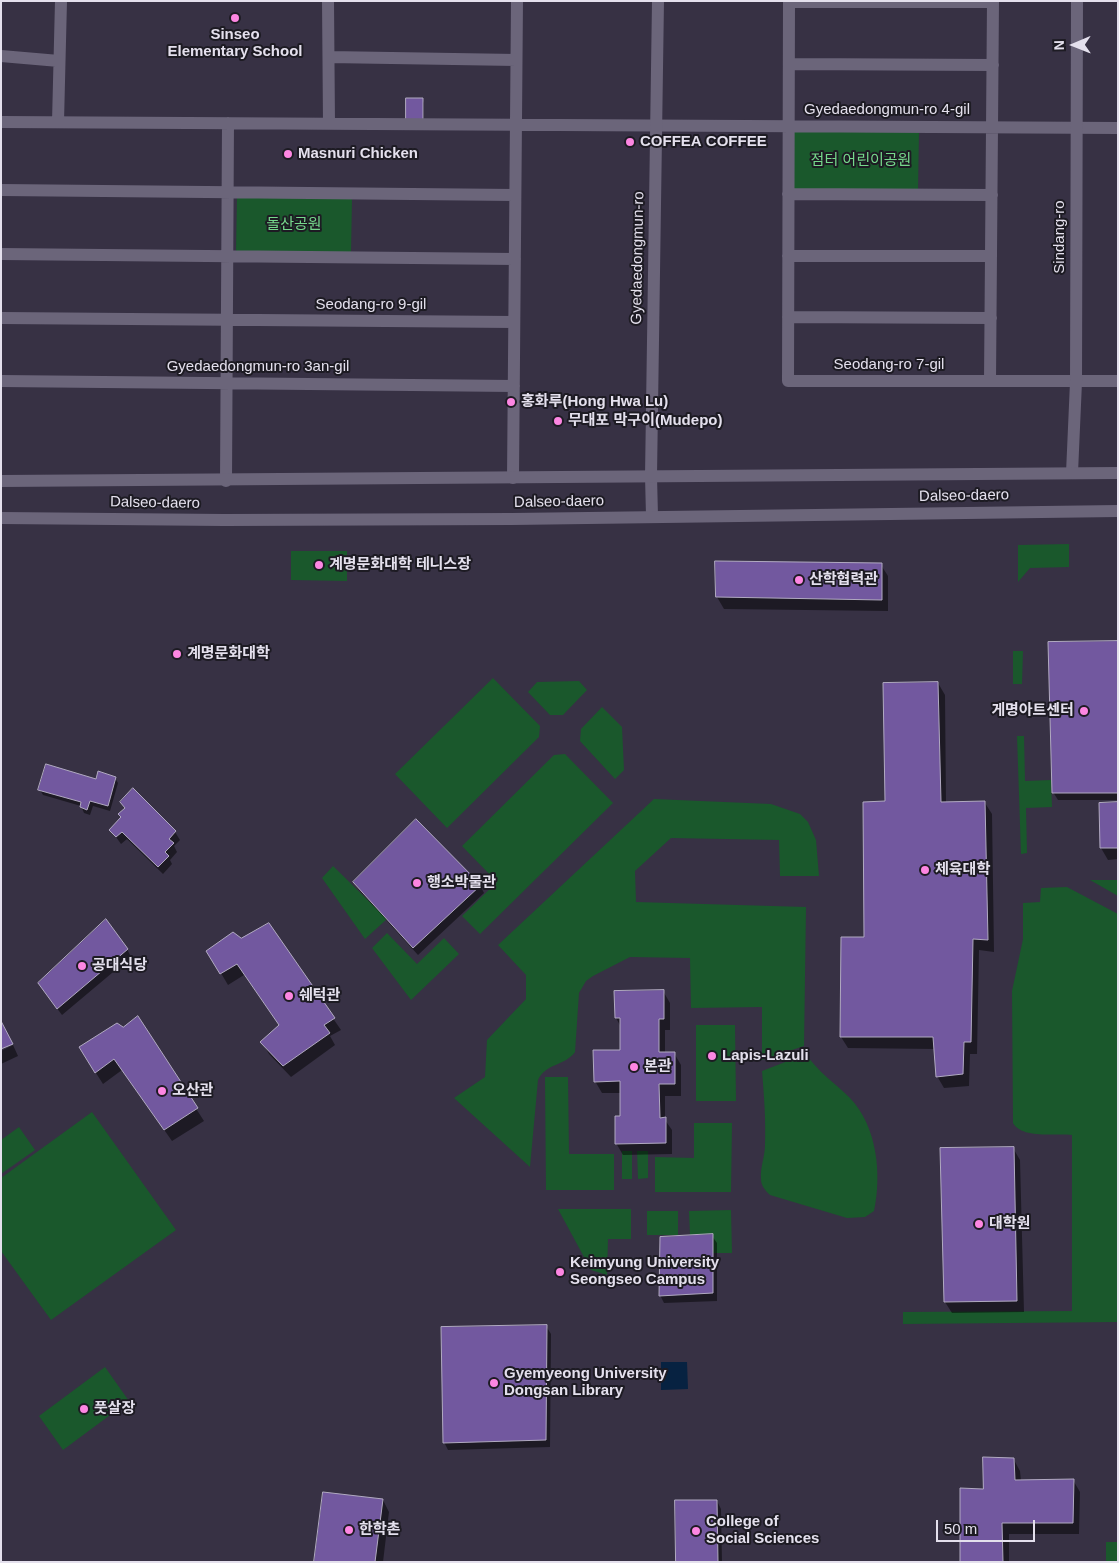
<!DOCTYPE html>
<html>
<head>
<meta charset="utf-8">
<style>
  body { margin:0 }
  #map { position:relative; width:1119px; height:1563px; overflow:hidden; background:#373144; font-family:Helvetica,sans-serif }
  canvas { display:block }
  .frame { position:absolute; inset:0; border:2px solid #e4e0ed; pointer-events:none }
  .north { position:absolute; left:1049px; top:20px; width:50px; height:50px; -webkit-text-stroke:4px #1d1b23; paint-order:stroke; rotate:269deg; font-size:14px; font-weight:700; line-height:20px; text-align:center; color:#e4e0ed }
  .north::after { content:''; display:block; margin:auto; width:18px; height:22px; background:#e4e0ed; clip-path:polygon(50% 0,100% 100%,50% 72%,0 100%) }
  .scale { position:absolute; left:936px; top:1520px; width:99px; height:22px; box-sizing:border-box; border:2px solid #e4e0ed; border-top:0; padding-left:6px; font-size:15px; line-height:18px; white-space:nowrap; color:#e4e0ed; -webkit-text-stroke:4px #1d1b23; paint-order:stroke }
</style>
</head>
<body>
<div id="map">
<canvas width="1119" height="1563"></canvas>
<div class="frame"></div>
<div class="north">N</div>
<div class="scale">50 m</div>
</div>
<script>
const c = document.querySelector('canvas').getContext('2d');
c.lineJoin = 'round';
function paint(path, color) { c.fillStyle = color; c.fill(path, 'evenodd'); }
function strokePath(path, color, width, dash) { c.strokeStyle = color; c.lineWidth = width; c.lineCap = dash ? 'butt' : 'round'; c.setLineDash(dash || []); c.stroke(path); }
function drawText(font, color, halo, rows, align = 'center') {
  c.font = font + ' Helvetica,"Noto Sans KR",sans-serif'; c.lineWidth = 4; c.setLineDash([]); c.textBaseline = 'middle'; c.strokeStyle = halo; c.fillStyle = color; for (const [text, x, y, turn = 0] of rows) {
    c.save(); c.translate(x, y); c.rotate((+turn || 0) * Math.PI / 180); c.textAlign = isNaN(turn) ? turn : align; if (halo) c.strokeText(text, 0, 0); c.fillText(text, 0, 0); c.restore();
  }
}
paint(new Path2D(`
  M 793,130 L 919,132 L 918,191 L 792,190 Z
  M 237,197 L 352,199 L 351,253 L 236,251 Z
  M 1069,544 L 1069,567 L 1030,568 L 1018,582 L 1018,545 Z
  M 291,551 L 347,551 L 347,581 L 291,580 Z
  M 1013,651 L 1023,651 L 1022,684 L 1013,684 Z
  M 493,678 L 540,726 L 539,737 L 447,828 L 395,774 Z
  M 579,681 L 587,690 L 563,715 L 550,715 L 528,692 L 537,682 Z
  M 602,707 L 622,727 L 624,770 L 615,779 L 580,741 L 581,729 Z
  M 1017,736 L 1024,736 L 1025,781 L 1051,780 L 1052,807 L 1026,808 L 1027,853 L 1021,854 Z
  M 565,754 L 613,803 L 480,934 L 462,916 L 497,882 L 462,846 L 554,755 Z
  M 654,799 L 771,804 L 800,814 L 808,822 L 816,840 L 819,876 L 780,876 L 779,840 L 671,838 L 635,871 L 636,902 L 806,907 L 804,1046 L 762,1060 L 762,1007 L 691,1008 L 690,958 L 630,957 L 593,976 L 586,981 L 579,993 L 575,1052 C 565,1066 546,1063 538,1080 L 530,1167 L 454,1098 L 485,1077 L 487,1040 L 526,999 L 526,975 L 498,945 Z
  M 333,866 L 387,919 L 365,939 L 322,878 Z
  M 1090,880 L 1118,880 L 1118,896 Z
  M 1067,887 L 1118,914 L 1118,1322 L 903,1324 L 903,1312 L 1072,1311 L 1072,1135 C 1055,1133 1022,1139 1013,1123 L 1012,991 L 1023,939 L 1023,903 L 1040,902 L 1041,888 Z
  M 387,933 L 417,964 L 444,938 L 459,954 L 411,1000 L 372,948 Z
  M 696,1025 L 735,1025 L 736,1101 L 696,1101 Z
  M 806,1054 C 818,1072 835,1083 850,1098 C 877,1126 882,1174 874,1211 L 865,1217 L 847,1218 L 770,1195 C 765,1190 761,1186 761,1179 C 760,1168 765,1156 765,1145 C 766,1120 764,1096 762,1071 Z
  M 545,1077 L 568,1077 L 569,1154 L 614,1154 L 614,1190 L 546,1190 Z
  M 92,1112 L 176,1230 L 51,1320 L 1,1251 L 1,1178 Z
  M 694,1123 L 732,1123 L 731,1192 L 655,1192 L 655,1157 L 694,1158 Z
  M 19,1127 L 35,1150 L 1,1174 L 1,1140 Z
  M 622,1151 L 632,1151 L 632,1179 L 622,1179 Z
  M 637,1151 L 648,1151 L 648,1178 L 638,1179 Z
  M 558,1209 L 631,1209 L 631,1239 L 608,1239 L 607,1275 L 591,1270 Z
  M 731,1210 L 732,1253 L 713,1253 L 713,1234 L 690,1235 L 689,1211 Z
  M 647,1211 L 678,1211 L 678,1235 L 647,1235 Z
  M 105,1367 L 129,1401 L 63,1450 L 39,1416 Z
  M 1106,1542 L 1118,1542 L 1118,1562 L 1106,1562 Z`), '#1a582c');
paint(new Path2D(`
  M 661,1362 L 687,1362 L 688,1389 L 661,1390 Z`), '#072241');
paint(new Path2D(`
  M 422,99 L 424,103 L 424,125 L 407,121 Z
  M 881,565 L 888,576 L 888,611 L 724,609 L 717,597 Z
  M 1118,643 L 1118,800 L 1058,800 L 1053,792 Z
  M 938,683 L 945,695 L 946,803 L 985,803 L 992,814 L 994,952 L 979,950 L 977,1054 L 970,1054 L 969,1086 L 944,1088 L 937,1076 L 935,1049 L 848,1048 L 841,1037 L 866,938 L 887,802 Z
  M 115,778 L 118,783 L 110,811 L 93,806 L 90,815 L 84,813 L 81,806 L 43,795 L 40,790 Z
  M 133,790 L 175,832 L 180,840 L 174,846 L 177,852 L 170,860 L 172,864 L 163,874 L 127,839 L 121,844 L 111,830 L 122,818 L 125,809 L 121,802 Z
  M 1118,804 L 1118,859 L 1108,860 L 1101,848 Z
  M 354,883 L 480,885 L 484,893 L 418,955 L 359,890 Z
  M 269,925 L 341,1030 L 330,1036 L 335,1045 L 291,1077 L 269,1054 L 262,1042 L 280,1026 L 244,975 L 228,985 L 215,963 L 240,939 Z
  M 127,949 L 131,957 L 62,1015 L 44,991 Z
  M 663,991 L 670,1003 L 670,1030 L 665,1030 L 665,1053 L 674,1053 L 681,1065 L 681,1096 L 665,1096 L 665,1120 L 672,1130 L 672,1154 L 623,1155 L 616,1143 L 621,1117 L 621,1093 L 602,1093 L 595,1081 L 621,1051 L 621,1027 L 616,1018 Z
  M 138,1018 L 204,1121 L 172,1141 L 122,1070 L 103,1084 L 87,1059 Z
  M 13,1045 L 18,1056 L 1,1064 L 1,1051 Z
  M 1013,1148 L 1020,1160 L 1024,1312 L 952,1313 L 945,1302 Z
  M 712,1236 L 717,1243 L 717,1301 L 664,1303 L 660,1295 Z
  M 546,1326 L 551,1334 L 550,1447 L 448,1450 L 444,1442 Z
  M 1014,1460 L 1020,1471 L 1021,1481 L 1073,1480 L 1080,1492 L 1079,1534 L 1009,1534 L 1009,1562 L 961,1562 L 984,1491 Z
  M 383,1500 L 389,1512 L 383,1562 L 316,1562 Z
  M 717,1501 L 721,1509 L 722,1562 L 677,1562 Z`), '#0007');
const building = new Path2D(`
  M 406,98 L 423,98 L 423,122 L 406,121 Z
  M 715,561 L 882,563 L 882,600 L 716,597 Z
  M 1118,641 L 1118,793 L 1052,793 L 1048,642 Z
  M 938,682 L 941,802 L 985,801 L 988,940 L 973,939 L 971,1042 L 964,1042 L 963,1074 L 936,1077 L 933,1037 L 840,1037 L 841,937 L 864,937 L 863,802 L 885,801 L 883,683 Z
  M 46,764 L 96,779 L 98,771 L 116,777 L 108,806 L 90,801 L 87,810 L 80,807 L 81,802 L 38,790 Z
  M 133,788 L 176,831 L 169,839 L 174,843 L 165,852 L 169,856 L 158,867 L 122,832 L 116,837 L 109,830 L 121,817 L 118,814 L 125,808 L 120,802 Z
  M 1118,802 L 1118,848 L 1100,848 L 1099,803 Z
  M 416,819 L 481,885 L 413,948 L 353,882 Z
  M 106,919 L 128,949 L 57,1009 L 38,983 Z
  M 269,923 L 335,1018 L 324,1025 L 330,1033 L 283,1066 L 260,1042 L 279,1025 L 237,964 L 220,974 L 206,951 L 233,932 L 241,938 Z
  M 664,990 L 664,1019 L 659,1019 L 659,1052 L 675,1052 L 675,1084 L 659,1084 L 660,1118 L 666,1117 L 666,1143 L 615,1144 L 615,1116 L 620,1116 L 620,1081 L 594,1082 L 593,1050 L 620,1050 L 620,1018 L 615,1018 L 614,991 Z
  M 138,1016 L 198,1108 L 164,1130 L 114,1059 L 95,1073 L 79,1047 L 117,1023 L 123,1027 Z
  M 1,1021 L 13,1044 L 1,1049 Z
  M 1014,1147 L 1017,1301 L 944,1302 L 940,1148 Z
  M 713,1234 L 713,1293 L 659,1296 L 660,1237 Z
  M 547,1325 L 546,1440 L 443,1443 L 441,1327 Z
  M 983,1457 L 1014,1458 L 1015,1480 L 1074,1479 L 1073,1523 L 1002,1523 L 1003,1562 L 960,1562 L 960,1488 L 983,1489 Z
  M 323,1492 L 383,1499 L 375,1562 L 314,1562 Z
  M 675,1500 L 717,1500 L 718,1562 L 676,1562 Z`);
paint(building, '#72589f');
strokePath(building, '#b1aac1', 1);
strokePath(new Path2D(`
  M 328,1 L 329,124
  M 789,1 L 788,381 L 1118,381
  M 789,2 L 993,2
  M 1,56 L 59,61
  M 329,57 L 516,60
  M 789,64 L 993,65
  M 1,122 L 1118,128
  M 58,122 L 61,1
  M 1,190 L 515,195
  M 788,194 L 992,195
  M 1,254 L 515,259
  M 788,256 L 991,256
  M 788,317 L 991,318
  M 1,318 L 514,322
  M 1,381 L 514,386
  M 990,381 L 993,1
  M 513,478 L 517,1
  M 226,481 L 228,123`), '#6b657a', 12);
strokePath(new Path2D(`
  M 1072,473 L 1076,382 L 1077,1
  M 651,476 L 652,516`), '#6b657a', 12);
strokePath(new Path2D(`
  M 651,476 L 658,1
  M 1,481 L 1118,473
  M 1,518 L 224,520 L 512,519 L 1118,511`), '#6b657a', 12);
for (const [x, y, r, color] of [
  [235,18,5,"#fd86e2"],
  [630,142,5,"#fd86e2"],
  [288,154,5,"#fd86e2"],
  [511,402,5,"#fd86e2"],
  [558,421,5,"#fd86e2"],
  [319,565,5,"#fd86e2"],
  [799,580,5,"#fd86e2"],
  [177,654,5,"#fd86e2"],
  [1084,711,5,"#fd86e2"],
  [925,870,5,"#fd86e2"],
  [417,883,5,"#fd86e2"],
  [82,966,5,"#fd86e2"],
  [289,996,5,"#fd86e2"],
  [712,1056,5,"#fd86e2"],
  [634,1067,5,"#fd86e2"],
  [162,1091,5,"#fd86e2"],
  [979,1224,5,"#fd86e2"],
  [560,1272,5,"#fd86e2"],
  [494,1383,5,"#fd86e2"],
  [84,1409,5,"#fd86e2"],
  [349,1530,5,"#fd86e2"],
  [696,1531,5,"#fd86e2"]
]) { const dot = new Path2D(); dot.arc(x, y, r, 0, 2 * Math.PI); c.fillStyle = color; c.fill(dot); strokePath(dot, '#1d1b23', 2); }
drawText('bold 15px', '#e4e0ed', '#1d1b23', [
  ["Sinseo",235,35,"center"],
  ["Elementary School",235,52,"center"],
  ["COFFEA COFFEE",640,142],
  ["Masnuri Chicken",298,154],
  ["홍화루(Hong Hwa Lu)",521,402],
  ["무대포 막구이(Mudepo)",568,421],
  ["계명문화대학 테니스장",329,565],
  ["산학협력관",809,580],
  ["계명문화대학",187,654],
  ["게명아트센터",1074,711,"right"],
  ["체육대학",935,870],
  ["행소박물관",427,883],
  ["공대식당",92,966],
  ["쉐턱관",299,996],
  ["Lapis-Lazuli",722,1056],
  ["본관",644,1067],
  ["오산관",172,1091],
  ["대학원",989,1224],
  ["Keimyung University",570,1263],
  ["Seongseo Campus",570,1280],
  ["Gyemyeong University",504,1374],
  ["Dongsan Library",504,1391],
  ["풋살장",94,1409],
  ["College of",706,1522],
  ["Social Sciences",706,1539],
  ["한학촌",359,1530]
], 'left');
drawText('15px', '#e4e0ed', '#1d1b23', [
  ["Gyedaedongmun-ro 4-gil",887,110],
  ["Sindang-ro",1060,237,-90],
  ["Gyedaedongmun-ro",638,258,-89],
  ["Seodang-ro 9-gil",371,305],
  ["Seodang-ro 7-gil",889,365],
  ["Gyedaedongmun-ro 3an-gil",258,367],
  ["Dalseo-daero",964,496,-1],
  ["Dalseo-daero",559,502,-1],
  ["Dalseo-daero",155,503,1]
]);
drawText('15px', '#76d88c', '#1d1b23', [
  ["점터 어린이공원",861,161],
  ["돌산공원",294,225]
]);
</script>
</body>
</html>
